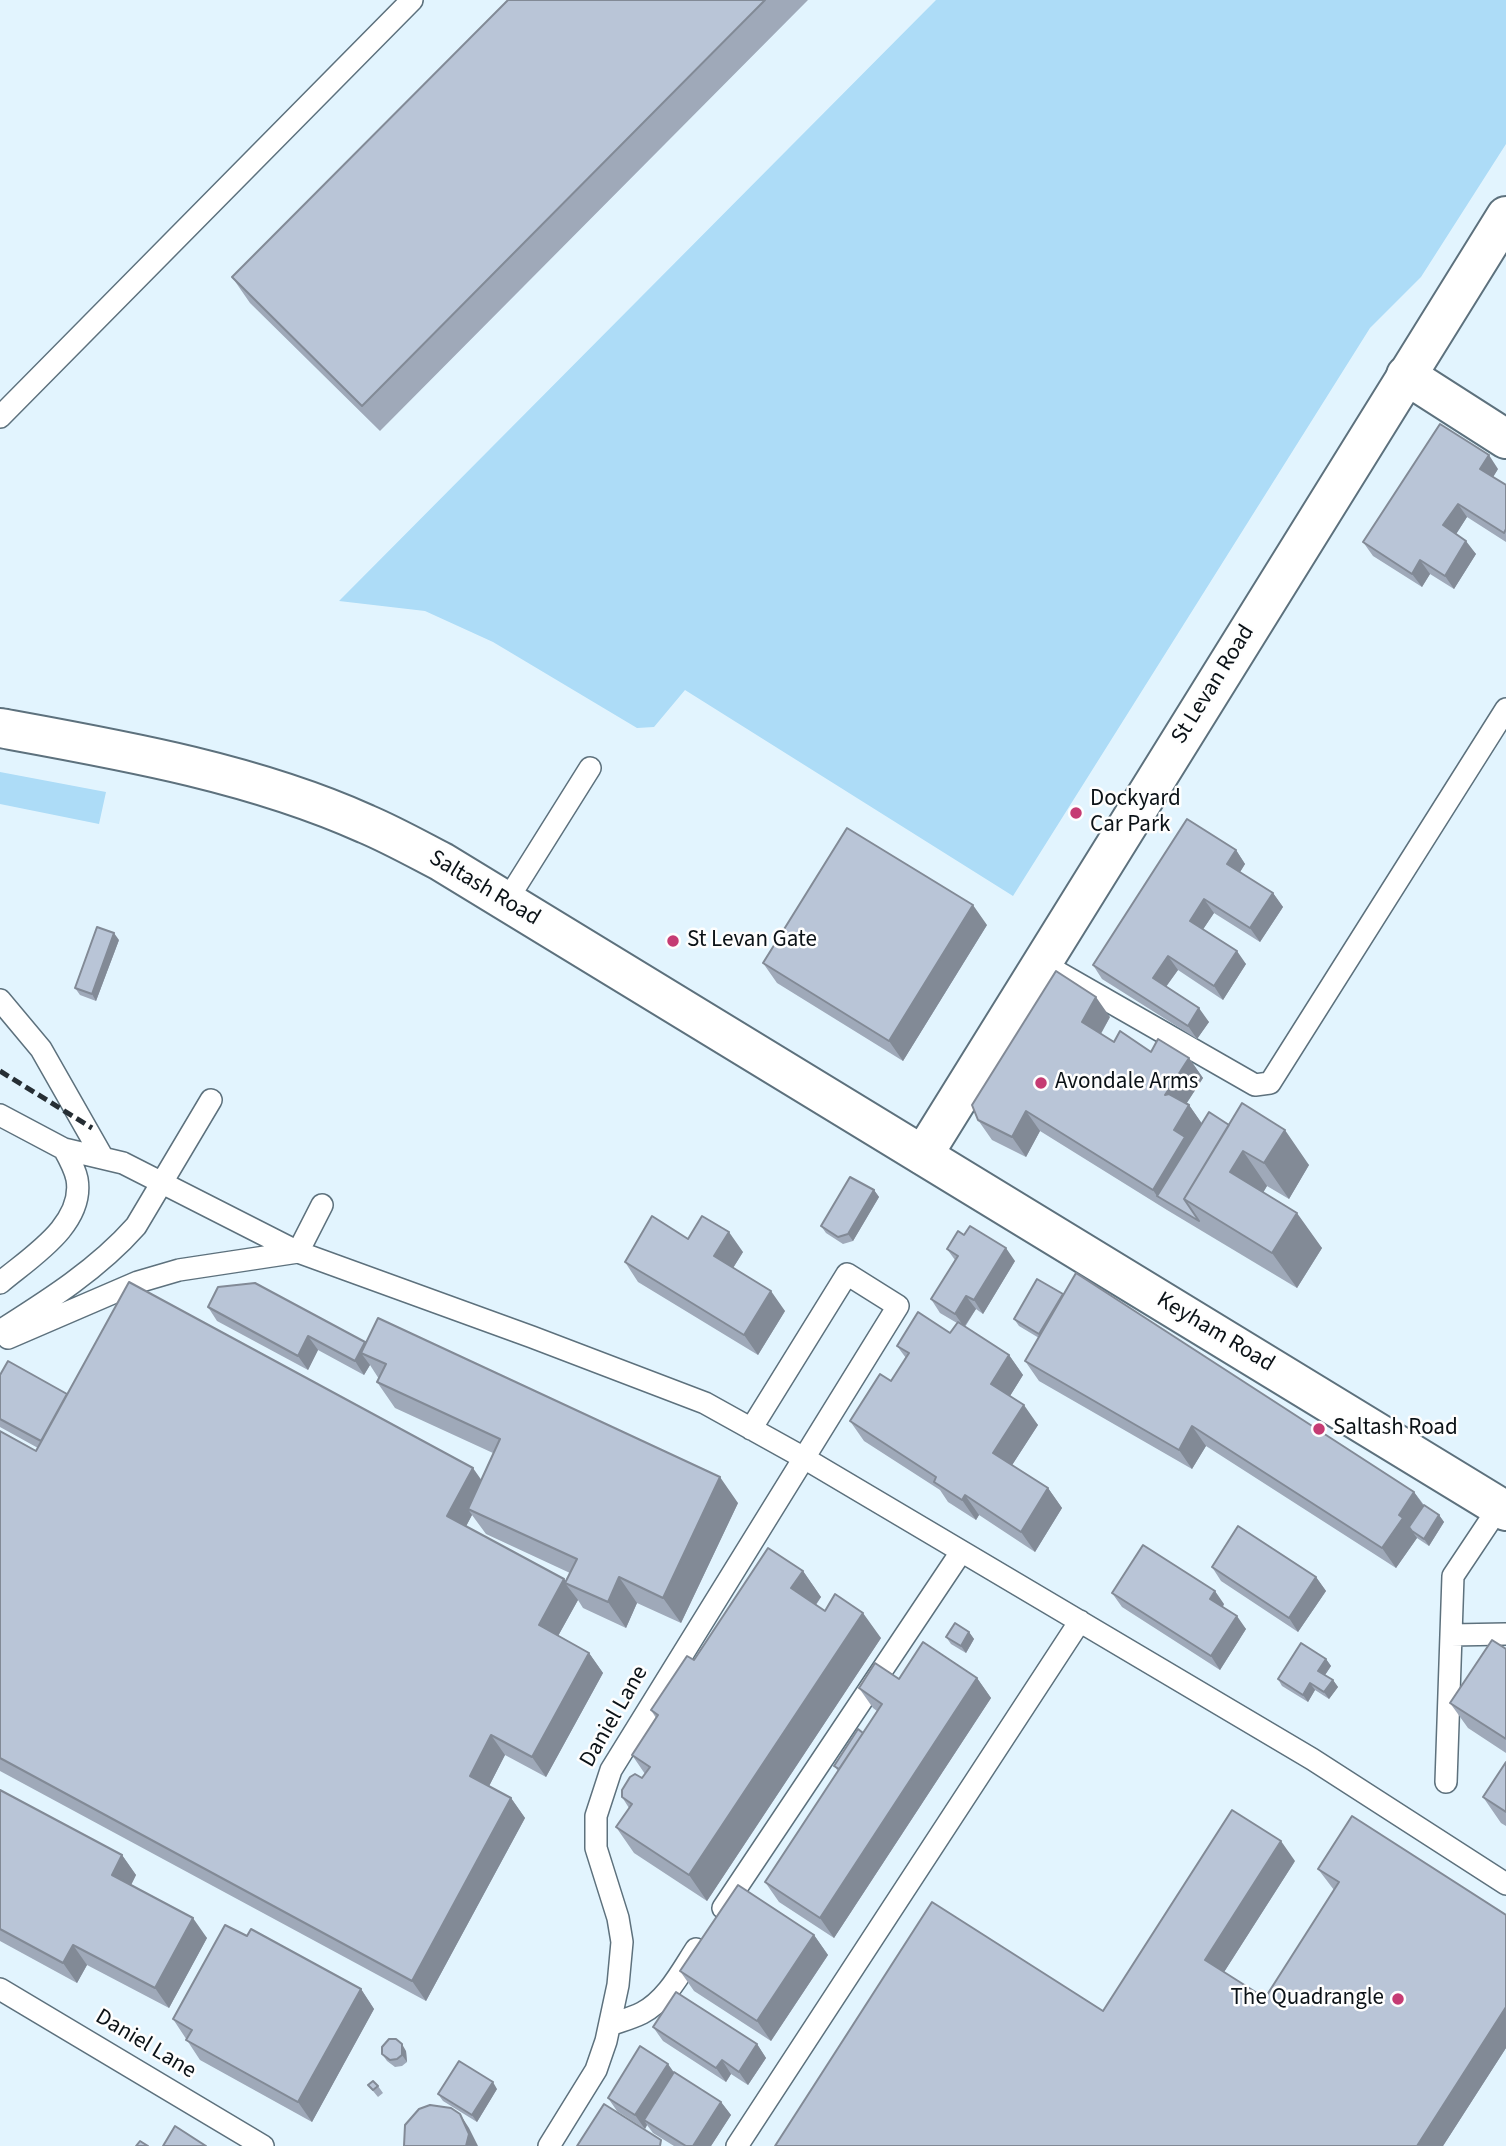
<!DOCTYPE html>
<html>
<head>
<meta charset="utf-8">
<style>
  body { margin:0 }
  canvas { display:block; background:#e2f4fe }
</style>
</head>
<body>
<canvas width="1506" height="2146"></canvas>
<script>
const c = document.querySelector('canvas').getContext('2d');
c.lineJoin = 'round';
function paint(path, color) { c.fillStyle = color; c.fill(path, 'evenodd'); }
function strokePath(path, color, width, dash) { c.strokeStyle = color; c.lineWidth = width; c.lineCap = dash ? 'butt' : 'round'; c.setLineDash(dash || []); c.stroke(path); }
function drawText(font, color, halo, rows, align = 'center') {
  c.font = font + ' "Source Sans 3",sans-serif'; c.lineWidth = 5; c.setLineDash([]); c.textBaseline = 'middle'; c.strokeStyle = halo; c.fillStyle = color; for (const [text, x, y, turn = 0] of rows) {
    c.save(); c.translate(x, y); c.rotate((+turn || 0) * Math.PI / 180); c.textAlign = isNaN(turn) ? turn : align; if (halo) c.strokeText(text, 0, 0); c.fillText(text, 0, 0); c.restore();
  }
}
paint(new Path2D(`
  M 936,0 L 1506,0 L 1506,144 L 1421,277 L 1370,328 L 1013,896 L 685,690 L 654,727 L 637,728 L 493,642 L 425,611 L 339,601 Z
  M 0,772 L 106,792 L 99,824 L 0,804 Z`), '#addcf7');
const service = new Path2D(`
  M 0,417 L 412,0
  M 506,902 L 590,768
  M 1042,963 L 1255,1085 L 1270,1083 L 1506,709
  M 0,1000 L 41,1049 L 103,1158
  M 0,1115 L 64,1149 L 123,1163 L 298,1252 L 532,1337 L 705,1403 L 804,1458 L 1312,1759 L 1506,1884
  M 298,1252 L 322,1205
  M 0,1283 C 29,1258 85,1225 77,1179 C 75,1169 69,1158 64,1149
  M 0,1331 C 49,1300 98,1269 136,1226 L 211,1100
  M 8,1338 L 138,1282 L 179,1270 L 298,1252
  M 1451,1635 L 1506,1634
  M 1446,1782 L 1453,1576 L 1499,1507
  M 723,1908 L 961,1552
  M 0,1989 L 263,2146
  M 610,2025 C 621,2021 632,2018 642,2013 C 667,2000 681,1972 696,1949
  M 549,2146 L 596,2070 L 606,2041 L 618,1985 L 622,1942 L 618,1918 L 596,1848 L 596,1816 L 611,1770 L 898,1306 L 847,1274 L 751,1429
  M 737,2146 L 1080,1621`);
const minor = new Path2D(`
  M 1406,375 L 1506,439`);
const tertiary = new Path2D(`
  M 923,1155 L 1506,216`);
const secondary = new Path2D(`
  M 0,728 C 121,750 253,773 366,824 C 392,835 417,849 442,862 L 1506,1511`);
strokePath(service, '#5d717d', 24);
strokePath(minor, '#5d717d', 42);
strokePath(tertiary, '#5d717d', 42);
strokePath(secondary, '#5d717d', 42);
strokePath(service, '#fff', 21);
strokePath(minor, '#fff', 38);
strokePath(tertiary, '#fff', 38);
strokePath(secondary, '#fff', 38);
strokePath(new Path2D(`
  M 0,1071 L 92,1128`), '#262e34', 5, [10, 5]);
paint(new Path2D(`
  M 508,0 L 808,0 L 380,431 L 250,303 L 232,277 Z
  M 1498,469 L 1493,477 L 1506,485 L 1506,542 L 1467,517 L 1456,534 L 1476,554 L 1454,589 L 1430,574 L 1422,587 L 1373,556 L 1363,542 Z
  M 1236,850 L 1245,864 L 1240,872 L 1273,893 L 1283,907 L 1260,942 L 1214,913 L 1203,929 L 1246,964 L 1223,1000 L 1178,970 L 1166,987 L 1209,1022 L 1197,1039 L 1102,979 L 1093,965 Z
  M 987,925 L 903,1061 L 777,983 L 763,963 Z
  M 119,940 L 96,1001 L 80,995 L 75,988 Z
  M 1110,1017 L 1101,1034 L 1114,1042 L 1151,1052 L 1189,1058 L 1203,1078 L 1186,1104 L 1189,1105 L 1202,1124 L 1229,1125 L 1309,1165 L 1289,1199 L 1267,1186 L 1263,1192 L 1322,1248 L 1297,1288 L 1167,1210 L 1040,1131 L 1026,1157 L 992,1140 L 978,1120 Z
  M 874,1190 L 879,1197 L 853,1241 L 843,1244 L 826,1233 L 821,1226 Z
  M 688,1239 L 743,1252 L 733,1268 L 785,1311 L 758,1355 L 638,1282 L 625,1262 Z
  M 947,1249 L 1015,1261 L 983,1314 L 976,1309 L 965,1327 L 1009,1355 L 1023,1375 L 1010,1396 L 1038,1425 L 1012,1465 L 1048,1488 L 1062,1508 L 1035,1552 L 979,1515 L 976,1520 L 948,1502 L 940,1490 L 864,1441 L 850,1421 L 891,1381 L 906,1358 L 897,1346 L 950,1333 L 957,1323 L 940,1313 L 931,1299 L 955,1260 Z
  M 1063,1294 L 1414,1492 L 1424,1505 L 1439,1515 L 1444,1522 L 1429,1546 L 1417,1538 L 1396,1568 L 1206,1446 L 1192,1469 L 1039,1381 L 1025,1361 L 1039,1338 L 1019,1326 L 1014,1319 Z
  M 208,1307 L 366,1343 L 738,1503 L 681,1623 L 637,1603 L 626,1628 L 583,1608 L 578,1600 L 558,1636 L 589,1653 L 603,1673 L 546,1777 L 505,1755 L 489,1786 L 511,1798 L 525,1818 L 426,2001 L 0,1771 L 0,1431 L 36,1451 L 38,1448 L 0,1427 L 0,1375 L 67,1394 L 481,1480 L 493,1453 L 395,1408 L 377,1382 L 379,1379 L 370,1365 L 364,1375 L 318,1350 L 308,1370 L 217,1321 ZM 472,1515 L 486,1534 L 570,1573 L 566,1581 L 564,1579 L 466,1526 Z
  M 1212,1567 L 1316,1577 L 1326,1591 L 1298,1632 L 1221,1581 Z
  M 803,1571 L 821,1597 L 816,1605 L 825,1611 L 881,1638 L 707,1901 L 634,1853 L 616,1827 L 629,1808 L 622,1797 L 642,1778 L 645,1774 L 632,1755 L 656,1718 L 651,1710 L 694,1660 Z
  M 1112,1593 L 1224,1604 L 1223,1607 L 1246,1629 L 1220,1670 L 1122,1607 Z
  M 969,1632 L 974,1639 L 966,1653 L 951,1644 L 946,1637 Z
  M 1506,1649 L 1506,1753 L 1468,1728 L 1450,1703 Z
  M 1326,1659 L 1331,1666 L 1325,1675 L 1333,1680 L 1338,1687 L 1329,1699 L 1315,1690 L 1308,1702 L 1282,1686 L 1278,1679 Z
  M 977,1678 L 991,1698 L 834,1938 L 779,1902 L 765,1882 L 838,1771 L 834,1766 L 863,1733 L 877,1711 L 873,1708 L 859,1688 L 899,1679 Z
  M 1506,1762 L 1506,1826 L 1501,1823 L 1483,1797 Z
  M 0,1790 L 122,1855 L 136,1875 L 131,1885 L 207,1938 L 169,2008 L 87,1965 L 77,1983 L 0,1941 Z
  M 1352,1816 L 1506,2048 L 1443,2146 L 775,2146 L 1103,2011 L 1295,1861 L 1224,1972 L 1265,1998 L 1334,1890 L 1318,1869 Z
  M 814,1935 L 828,1955 L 771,2041 L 694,1991 L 680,1971 Z
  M 247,1936 L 361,1989 L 374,2009 L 312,2122 L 200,2060 L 173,2019 Z
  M 653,2027 L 757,2044 L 766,2058 L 748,2085 L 731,2074 L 726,2082 L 663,2041 Z
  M 406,2051 L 407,2062 L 402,2066 L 395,2067 L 387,2061 L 382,2054 Z
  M 674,2073 L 721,2102 L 731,2115 L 711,2146 L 674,2146 L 653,2133 L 647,2125 L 645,2129 L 617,2111 L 608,2098 Z
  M 368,2085 L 378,2086 L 383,2093 L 378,2097 Z
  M 497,2089 L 477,2122 L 443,2101 L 438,2094 Z`), '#9fa9b9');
paint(new Path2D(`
  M 1489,455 L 1498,469 L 1490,482 L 1480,469 Z
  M 1458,504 L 1467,517 L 1453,539 L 1443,525 Z
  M 1466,541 L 1476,554 L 1454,589 L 1445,576 Z
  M 1420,560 L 1430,574 L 1422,587 L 1412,574 Z
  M 1236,850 L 1245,864 L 1237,877 L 1227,864 Z
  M 1273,893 L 1283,907 L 1260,942 L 1250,928 Z
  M 1204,899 L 1214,913 L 1200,934 L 1190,921 Z
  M 973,905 L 987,925 L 903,1061 L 889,1041 Z
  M 114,933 L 119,940 L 96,1001 L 92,994 Z
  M 1237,951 L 1246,964 L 1223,1000 L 1214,986 Z
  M 1168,956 L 1178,970 L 1162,992 L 1153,978 Z
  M 1096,997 L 1110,1017 L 1096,1042 L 1082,1022 Z
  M 1199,1008 L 1209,1022 L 1197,1039 L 1188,1026 Z
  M 1189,1058 L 1203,1078 L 1179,1115 L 1165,1095 Z
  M 1189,1105 L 1203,1125 L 1157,1196 L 1153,1190 L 1174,1130 Z
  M 1026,1111 L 1040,1131 L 1026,1157 L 1012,1137 Z
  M 1285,1130 L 1309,1165 L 1289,1199 L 1264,1163 Z
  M 1243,1151 L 1267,1186 L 1255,1207 L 1204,1212 Z
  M 874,1190 L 879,1197 L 853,1241 L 848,1234 Z
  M 1297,1213 L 1322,1248 L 1297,1288 L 1272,1253 Z
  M 729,1232 L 743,1252 L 728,1276 L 714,1256 Z
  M 1006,1248 L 1015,1261 L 983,1314 L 974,1300 Z
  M 771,1291 L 785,1311 L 758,1355 L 744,1335 Z
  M 966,1296 L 976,1309 L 964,1327 L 955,1314 Z
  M 308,1336 L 318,1350 L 308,1370 L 298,1356 Z
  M 365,1342 L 375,1356 L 361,1353 L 370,1365 L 364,1375 L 355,1361 Z
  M 1009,1355 L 1023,1375 L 1005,1404 L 991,1384 Z
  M 1024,1405 L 1038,1425 L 1007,1473 L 993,1453 Z
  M 1192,1426 L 1206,1446 L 1192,1469 L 1179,1450 Z
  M 473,1468 L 487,1488 L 468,1509 L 472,1515 L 461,1536 L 447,1516 Z
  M 720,1477 L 738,1503 L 681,1623 L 663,1598 Z
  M 1048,1488 L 1062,1508 L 1035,1552 L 1021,1532 Z
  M 1414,1492 L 1428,1512 L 1412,1531 L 1417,1538 L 1396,1568 L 1382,1548 L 1399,1515 Z
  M 965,1495 L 979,1515 L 976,1520 L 962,1500 Z
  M 1439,1515 L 1444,1522 L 1429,1546 L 1424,1539 Z
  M 803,1571 L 821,1597 L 809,1614 L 791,1588 Z
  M 619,1577 L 637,1603 L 626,1628 L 608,1602 Z
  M 1316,1577 L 1326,1591 L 1298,1632 L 1289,1618 Z
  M 564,1579 L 568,1584 L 565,1583 L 578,1600 L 553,1645 L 539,1625 Z
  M 1215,1591 L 1224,1604 L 1219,1612 L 1210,1599 Z
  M 863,1613 L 881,1638 L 707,1901 L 689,1875 Z
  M 1237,1616 L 1246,1629 L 1220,1670 L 1211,1656 Z
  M 969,1632 L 974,1639 L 966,1653 L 961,1646 Z
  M 589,1653 L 603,1673 L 546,1777 L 532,1757 Z
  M 1326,1659 L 1331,1666 L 1323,1678 L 1318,1671 Z
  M 977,1678 L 991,1698 L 834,1938 L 820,1918 Z
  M 1333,1680 L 1338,1687 L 1329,1699 L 1324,1692 Z
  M 1310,1683 L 1315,1690 L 1308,1702 L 1303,1695 Z
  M 491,1735 L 505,1755 L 484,1796 L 470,1776 Z
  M 511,1798 L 525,1818 L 426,2001 L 412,1981 Z
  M 1281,1841 L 1295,1861 L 1219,1980 L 1205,1960 Z
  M 122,1855 L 136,1875 L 126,1895 L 112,1875 Z
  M 193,1918 L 207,1938 L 169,2008 L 155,1988 Z
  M 814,1935 L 828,1955 L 771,2041 L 757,2021 Z
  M 73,1945 L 87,1965 L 77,1983 L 63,1963 Z
  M 361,1989 L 374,2009 L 312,2122 L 298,2102 Z
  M 1506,2007 L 1506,2048 L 1443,2146 L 1417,2146 Z
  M 402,2044 L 406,2051 L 407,2062 L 402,2055 Z
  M 757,2044 L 766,2058 L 748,2085 L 739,2072 Z
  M 722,2060 L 731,2074 L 726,2082 L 716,2068 Z
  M 668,2064 L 678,2078 L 644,2120 L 647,2125 L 645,2129 L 635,2115 Z
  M 493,2082 L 497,2089 L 477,2122 L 472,2115 Z
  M 721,2102 L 731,2115 L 711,2146 L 693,2146 Z
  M 460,2114 L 469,2128 L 478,2146 L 466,2146 Z`), '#828a96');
const building = new Path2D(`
  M 508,0 L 765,0 L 362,406 L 232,277 Z
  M 1440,424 L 1489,455 L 1480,469 L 1506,485 L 1506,529 L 1504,533 L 1458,504 L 1443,525 L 1466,541 L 1445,576 L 1420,560 L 1412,574 L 1363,542 Z
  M 1187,819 L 1236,850 L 1227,864 L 1273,893 L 1250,928 L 1204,899 L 1190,921 L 1237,951 L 1214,986 L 1168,956 L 1153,978 L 1199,1008 L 1188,1026 L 1093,965 Z
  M 847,828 L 973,905 L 889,1041 L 763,963 Z
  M 97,927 L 114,933 L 92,994 L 75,988 Z
  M 1056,971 L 1096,997 L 1082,1022 L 1114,1042 L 1120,1031 L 1151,1052 L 1158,1039 L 1189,1058 L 1165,1095 L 1169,1094 L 1189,1105 L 1174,1130 L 1185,1137 L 1153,1190 L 1026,1111 L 1012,1137 L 978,1120 L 972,1105 Z
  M 1242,1103 L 1285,1130 L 1264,1163 L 1243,1151 L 1230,1172 L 1297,1213 L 1272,1253 L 1184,1199 Z
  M 1209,1112 L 1229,1125 L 1184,1199 L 1199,1221 L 1157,1196 Z
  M 850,1177 L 874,1190 L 848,1234 L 838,1237 L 821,1226 Z
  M 652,1216 L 688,1239 L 702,1216 L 729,1232 L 714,1256 L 771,1291 L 744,1335 L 625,1262 Z
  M 970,1226 L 1006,1248 L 974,1300 L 966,1296 L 955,1314 L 931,1299 L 958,1256 L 947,1249 L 958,1231 L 964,1235 Z
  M 1076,1273 L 1414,1492 L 1399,1515 L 1403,1518 L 1382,1548 L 1192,1426 L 1179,1450 L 1025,1361 Z
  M 1037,1279 L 1063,1294 L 1039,1334 L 1014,1319 Z
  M 129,1282 L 473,1468 L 447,1516 L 564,1579 L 539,1625 L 589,1653 L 532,1757 L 491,1735 L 470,1776 L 511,1798 L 412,1981 L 0,1758 L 0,1431 L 36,1451 Z
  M 255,1283 L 365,1342 L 355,1361 L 308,1336 L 298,1356 L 208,1307 L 218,1287 Z
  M 918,1312 L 950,1333 L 958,1322 L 1009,1355 L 991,1384 L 1024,1405 L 993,1453 L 1048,1488 L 1021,1532 L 965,1495 L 962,1500 L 934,1482 L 936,1477 L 850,1421 L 880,1374 L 891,1381 L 909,1353 L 897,1346 Z
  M 378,1318 L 720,1477 L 663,1598 L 619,1577 L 608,1602 L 565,1583 L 577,1559 L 468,1509 L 500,1439 L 377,1382 L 386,1364 L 361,1353 Z
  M 8,1361 L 67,1394 L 41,1441 L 0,1419 L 0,1375 Z
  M 1424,1505 L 1439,1515 L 1424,1539 L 1412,1531 L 1409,1527 Z
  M 1238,1526 L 1316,1577 L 1289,1618 L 1212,1567 Z
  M 1143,1545 L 1215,1591 L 1210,1599 L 1237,1616 L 1211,1656 L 1112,1593 Z
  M 768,1548 L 803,1571 L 791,1588 L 825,1611 L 835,1594 L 863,1613 L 689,1875 L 616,1827 L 632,1804 L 622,1797 L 622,1790 L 630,1777 L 635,1774 L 642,1778 L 650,1767 L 632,1755 L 658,1715 L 651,1710 L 687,1656 L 694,1660 Z
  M 955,1623 L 969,1632 L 961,1646 L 946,1637 Z
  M 1492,1640 L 1506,1649 L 1506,1739 L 1450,1703 Z
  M 923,1642 L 977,1678 L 820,1918 L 765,1882 L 882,1704 L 859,1688 L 875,1663 L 899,1679 Z
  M 1301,1643 L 1326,1659 L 1318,1671 L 1333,1680 L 1324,1692 L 1310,1683 L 1303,1695 L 1278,1679 Z
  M 858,1729 L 863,1733 L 839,1769 L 834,1766 Z
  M 1506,1762 L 1506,1812 L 1483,1797 Z
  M 0,1790 L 122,1855 L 112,1875 L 193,1918 L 155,1988 L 73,1945 L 63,1963 L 0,1929 Z
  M 1232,1810 L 1281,1841 L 1205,1960 L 1265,1998 L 1339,1882 L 1318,1869 L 1352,1816 L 1506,1915 L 1506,2007 L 1417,2146 L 775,2146 L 932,1902 L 1103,2011 Z
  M 738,1885 L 814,1935 L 757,2021 L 680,1971 Z
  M 225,1925 L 247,1936 L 251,1929 L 361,1989 L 298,2102 L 186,2040 L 192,2030 L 173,2019 Z
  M 676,1992 L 757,2044 L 739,2072 L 722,2060 L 716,2068 L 653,2027 Z
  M 389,2039 L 396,2039 L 402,2044 L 402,2055 L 397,2059 L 390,2060 L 382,2054 L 382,2047 Z
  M 640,2046 L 668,2064 L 635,2115 L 608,2098 Z
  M 459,2061 L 493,2082 L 472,2115 L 438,2094 Z
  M 674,2072 L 721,2102 L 693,2146 L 686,2146 L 644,2120 Z
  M 373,2081 L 378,2086 L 373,2090 L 368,2085 Z
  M 604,2104 L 661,2140 L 660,2146 L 577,2146 Z
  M 430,2105 L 451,2108 L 460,2114 L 469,2134 L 466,2146 L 404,2146 L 405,2125 L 419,2109 Z
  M 175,2126 L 206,2146 L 163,2146 Z
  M 140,2141 L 148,2146 L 136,2146 Z`);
paint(building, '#b9c5d7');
strokePath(building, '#828a96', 2);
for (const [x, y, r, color] of [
  [1076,813,7,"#c53b73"],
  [673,941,7,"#c53b73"],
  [1041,1083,7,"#c53b73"],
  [1319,1429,7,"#c53b73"],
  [1398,1999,7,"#c53b73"]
]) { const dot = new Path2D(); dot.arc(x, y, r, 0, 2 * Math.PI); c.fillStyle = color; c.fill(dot); strokePath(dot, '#fefefe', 2.5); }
drawText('23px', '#0b1217', '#fefefe', [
  ["St Levan Road",1214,685,-58],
  ["Saltash Road",484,889,31],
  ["Keyham Road",1215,1333,31],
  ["Daniel Lane",615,1717,-60],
  ["Daniel Lane",145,2045,31]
]);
drawText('23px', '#0b1217', '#fefefe', [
  ["Dockyard",1090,800],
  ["Car Park",1090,826],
  ["St Levan Gate",687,941],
  ["Avondale Arms",1055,1083],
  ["Saltash Road",1333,1429],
  ["The Quadrangle",1384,1999,"right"]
], 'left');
</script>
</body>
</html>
